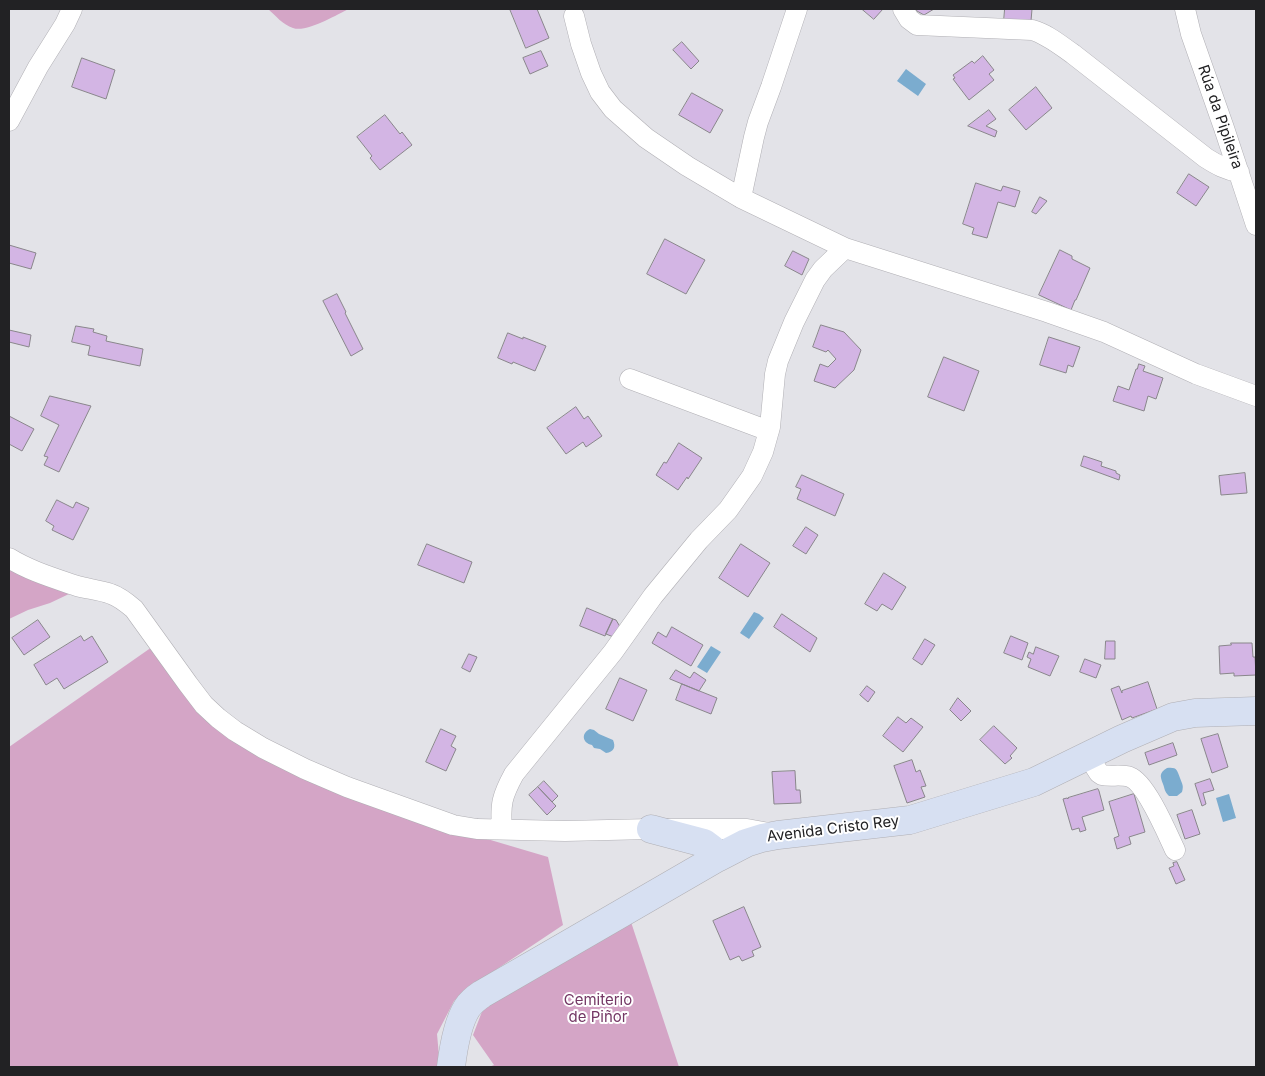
<!DOCTYPE html>
<html>
<head>
<meta charset="utf-8">
<style>
  body { margin:0 }
  #map { position:relative; width:1265px; height:1076px; overflow:hidden; background:#e3e3e8; font-family:Inter,sans-serif }
  canvas { display:block }
  .frame { position:absolute; inset:0; border:10px solid #222224; pointer-events:none }
</style>
</head>
<body>
<div id="map">
<canvas width="1265" height="1076"></canvas>
<div class="frame"></div>
</div>
<script>
const c = document.querySelector('canvas').getContext('2d');
c.lineJoin = 'round';
function paint(path, color) { c.fillStyle = color; c.fill(path, 'evenodd'); }
function strokePath(path, color, width, dash) { c.strokeStyle = color; c.lineWidth = width; c.lineCap = dash ? 'butt' : 'round'; c.setLineDash(dash || []); c.stroke(path); }
function drawText(font, color, halo, rows, align = 'center') {
  c.font = font + ' Inter,sans-serif'; c.lineWidth = 4; c.setLineDash([]); c.textBaseline = 'middle'; c.strokeStyle = halo; c.fillStyle = color; for (const [text, x, y, turn = 0] of rows) {
    c.save(); c.translate(x, y); c.rotate((+turn || 0) * Math.PI / 180); c.textAlign = isNaN(turn) ? turn : align; if (halo) c.strokeText(text, 0, 0); c.fillText(text, 0, 0); c.restore();
  }
}
paint(new Path2D(`
  M 268,9 L 349,9 C 336,15 306,33 293,28 C 283,25 275,15 268,9 Z
  M 9,566 L 69,594 L 50,603 L 28,610 L 9,619 Z
  M 152,647 L 198,710 L 477,836 L 548,857 L 563,925 L 467,989 L 454,1001 L 437,1034 L 440,1067 L 9,1067 L 9,747 Z
  M 631,922 L 679,1067 L 489,1067 L 494,1065 L 473,1035 L 483,1009 L 567,957 Z`), '#d4a5c6');
paint(new Path2D(`
  M 906,69 L 926,84 L 918,96 L 897,81 Z
  M 754,612 L 759,614 L 764,618 L 749,639 L 740,633 Z
  M 711,646 L 721,652 L 707,673 L 697,667 Z
  M 590,729 L 594,730 L 599,734 L 613,740 C 616,747 614,752 606,753 L 600,749 L 594,748 L 592,745 C 582,743 581,733 590,729 Z
  M 1167,768 C 1177,767 1177,770 1180,778 C 1182,784 1184,785 1182,792 L 1177,796 L 1169,796 C 1164,791 1165,789 1163,784 C 1160,776 1159,773 1167,768 Z
  M 1229,794 L 1236,818 L 1223,822 L 1216,798 Z`), '#7baccf');
const building = new Path2D(`
  M 510,9 L 537,9 L 549,38 L 526,48 Z
  M 862,9 L 883,9 L 874,19 Z
  M 916,9 L 934,9 L 924,15 L 917,11 Z
  M 1005,9 L 1032,9 L 1031,21 L 1004,21 Z
  M 682,42 L 699,61 L 691,69 L 673,50 Z
  M 541,51 L 548,66 L 530,74 L 523,58 Z
  M 983,56 L 994,70 L 989,74 L 994,80 L 969,100 L 953,79 L 955,78 L 953,75 L 972,61 L 974,63 Z
  M 82,58 L 115,70 L 106,99 L 72,87 Z
  M 1036,87 L 1052,108 L 1026,130 L 1009,110 Z
  M 692,93 L 723,110 L 710,133 L 679,115 Z
  M 989,110 L 996,119 L 986,126 L 997,131 L 995,137 L 968,126 Z
  M 385,115 L 400,134 L 402,132 L 412,145 L 380,170 L 370,158 L 372,156 L 357,137 Z
  M 1189,174 L 1209,187 L 1196,206 L 1177,193 Z
  M 976,183 L 1001,191 L 1003,186 L 1020,191 L 1015,207 L 998,202 L 987,238 L 972,234 L 974,228 L 963,224 Z
  M 1040,197 L 1047,201 L 1036,214 L 1032,212 Z
  M 665,239 L 705,260 L 686,294 L 647,274 Z
  M 9,245 L 36,253 L 31,269 L 9,263 Z
  M 1060,250 L 1072,256 L 1072,259 L 1090,268 L 1076,300 L 1075,300 L 1071,310 L 1039,295 Z
  M 793,251 L 809,259 L 802,275 L 785,266 Z
  M 337,294 L 346,312 L 345,313 L 363,349 L 351,356 L 323,301 Z
  M 821,325 L 844,332 L 861,350 L 854,370 L 835,388 L 814,381 L 820,364 L 828,367 L 836,359 L 828,350 L 826,352 L 813,347 Z
  M 76,326 L 94,329 L 93,332 L 107,336 L 106,341 L 143,349 L 140,366 L 88,355 L 90,346 L 72,342 Z
  M 9,330 L 31,335 L 29,347 L 9,342 Z
  M 508,333 L 523,339 L 523,337 L 546,346 L 535,371 L 513,362 L 512,364 L 498,358 Z
  M 1049,337 L 1080,347 L 1073,367 L 1068,365 L 1066,373 L 1040,365 Z
  M 944,357 L 979,371 L 964,411 L 928,397 Z
  M 1139,364 L 1145,366 L 1143,371 L 1163,378 L 1156,399 L 1148,396 L 1144,411 L 1113,401 L 1118,386 L 1129,390 L 1136,369 L 1137,369 Z
  M 50,396 L 91,406 L 59,472 L 44,465 L 48,457 L 44,456 L 59,425 L 41,416 Z
  M 576,407 L 584,419 L 588,416 L 602,436 L 586,447 L 583,442 L 566,454 L 547,428 Z
  M 9,416 L 34,429 L 22,451 L 9,444 Z
  M 679,443 L 702,458 L 688,479 L 687,477 L 678,490 L 656,475 L 664,462 L 666,463 Z
  M 1084,456 L 1102,462 L 1101,466 L 1116,471 L 1116,473 L 1120,475 L 1119,480 L 1081,466 Z
  M 1245,473 L 1247,493 L 1221,495 L 1219,476 Z
  M 802,475 L 844,494 L 835,516 L 797,499 L 801,489 L 796,487 Z
  M 57,500 L 73,508 L 76,502 L 89,508 L 73,540 L 52,530 L 54,526 L 46,521 Z
  M 806,527 L 818,535 L 806,554 L 793,546 Z
  M 427,544 L 472,562 L 464,583 L 418,565 Z
  M 741,544 L 770,563 L 748,597 L 719,578 Z
  M 884,573 L 906,587 L 892,610 L 882,604 L 877,611 L 865,604 Z
  M 587,608 L 613,619 L 605,636 L 580,626 Z
  M 782,614 L 817,638 L 810,652 L 774,627 Z
  M 613,619 L 616,620 L 622,630 L 616,638 L 606,634 Z
  M 38,620 L 50,637 L 24,655 L 12,638 Z
  M 672,627 L 703,645 L 691,666 L 652,643 L 658,632 L 666,637 Z
  M 81,636 L 84,641 L 92,636 L 108,662 L 64,689 L 57,678 L 46,685 L 34,665 Z
  M 1011,636 L 1028,643 L 1022,660 L 1004,653 Z
  M 925,639 L 935,645 L 922,665 L 913,659 Z
  M 1106,641 L 1115,641 L 1115,659 L 1105,659 Z
  M 1231,643 L 1252,643 L 1253,657 L 1255,657 L 1256,675 L 1234,676 L 1234,673 L 1220,674 L 1219,646 L 1231,645 Z
  M 1036,647 L 1059,656 L 1050,676 L 1028,667 L 1031,659 L 1027,657 L 1029,652 L 1033,654 Z
  M 469,654 L 477,657 L 470,672 L 462,668 Z
  M 1085,659 L 1101,665 L 1096,678 L 1080,672 Z
  M 676,670 L 690,678 L 694,672 L 706,680 L 699,691 L 670,679 Z
  M 620,678 L 647,690 L 633,721 L 606,709 Z
  M 1148,682 L 1157,709 L 1132,718 L 1131,716 L 1122,720 L 1111,689 L 1119,686 L 1122,693 L 1122,691 Z
  M 682,684 L 717,698 L 711,714 L 676,700 Z
  M 867,686 L 875,692 L 868,702 L 860,695 Z
  M 958,698 L 971,711 L 961,721 L 950,710 Z
  M 898,717 L 906,723 L 911,718 L 923,727 L 903,752 L 883,736 Z
  M 994,726 L 1017,748 L 1010,756 L 1012,758 L 1005,764 L 980,740 Z
  M 441,729 L 456,736 L 451,746 L 456,749 L 446,771 L 426,762 Z
  M 1218,734 L 1228,767 L 1212,773 L 1201,739 Z
  M 1173,743 L 1177,755 L 1149,765 L 1145,753 Z
  M 912,760 L 916,772 L 920,770 L 926,786 L 921,787 L 925,797 L 907,803 L 894,766 Z
  M 795,771 L 796,790 L 800,790 L 801,803 L 774,804 L 772,772 Z
  M 1210,779 L 1214,790 L 1203,793 L 1206,804 L 1202,806 L 1195,784 Z
  M 544,781 L 558,796 L 552,802 L 538,787 Z
  M 538,787 L 556,806 L 547,815 L 529,795 Z
  M 1098,789 L 1099,791 L 1104,810 L 1082,817 L 1086,830 L 1080,832 L 1079,828 L 1072,830 L 1063,799 L 1067,798 L 1068,799 L 1068,798 Z
  M 1134,794 L 1145,832 L 1129,837 L 1131,844 L 1117,849 L 1114,838 L 1119,836 L 1109,802 Z
  M 1192,810 L 1200,834 L 1185,839 L 1177,815 Z
  M 1177,862 L 1185,880 L 1176,884 L 1169,868 L 1174,866 L 1173,863 Z
  M 744,907 L 761,947 L 752,951 L 754,956 L 742,961 L 739,956 L 730,960 L 713,921 Z`);
paint(building, '#d3b5e4');
strokePath(building, '#89868b', 1);
const street = new Path2D(`
  M 903,9 L 909,19 L 917,25 L 1032,30 C 1047,34 1060,45 1073,54 L 1206,158 C 1217,165 1226,170 1239,172
  M 1185,9 L 1191,34 L 1224,128 L 1256,225
  M 574,16 L 581,44 L 591,73 L 600,92 L 613,109 L 646,138 L 687,166 L 741,198 L 845,248 L 1047,312 L 1104,332 L 1196,374 L 1256,396
  M 9,121 L 38,67 L 65,24 L 72,9
  M 741,198 L 754,137 L 758,122 L 771,87 L 797,9
  M 630,379 L 769,431
  M 9,558 C 30,571 54,578 77,586 C 88,589 100,590 111,594 C 120,597 127,603 134,609 L 188,684 L 204,705 L 218,718 L 235,731 L 263,748 L 305,769 L 347,787 L 453,825 L 477,829 L 565,831 L 651,829 L 747,829 L 769,833
  M 1088,756 L 1099,773 L 1102,775 C 1111,777 1121,774 1130,777 C 1146,783 1167,833 1175,850
  M 502,829 C 500,804 502,796 514,774 L 613,652 L 653,596 L 699,540 L 728,510 L 752,476 L 763,452 L 770,427 L 775,374 L 778,361 L 794,322 L 815,280 L 823,269 L 845,248`);
const secondary = new Path2D(`
  M 651,829 L 704,843 L 712,849 L 717,858
  M 451,1067 C 453,1051 458,1022 467,1008 C 471,1002 476,998 482,994 L 717,858 L 746,843 L 762,838 L 778,835 L 910,820 L 1034,782 L 1122,739 L 1173,717 L 1195,713 L 1256,711`);
strokePath(street, '#b0afb4', 21);
strokePath(secondary, '#b0afb4', 29);
strokePath(street, '#fff', 20);
strokePath(secondary, '#d7e0f2', 28);
drawText('15px', '#222224', '#fff', [
  ["Rúa da Pipileira",1220,117,71],
  ["Avenida Cristo Rey",833,829,-7]
]);
drawText('15px', '#743865', '#fff', [
  ["Cemiterio",598,1000],
  ["de Piñor",598,1017]
]);
</script>
</body>
</html>
